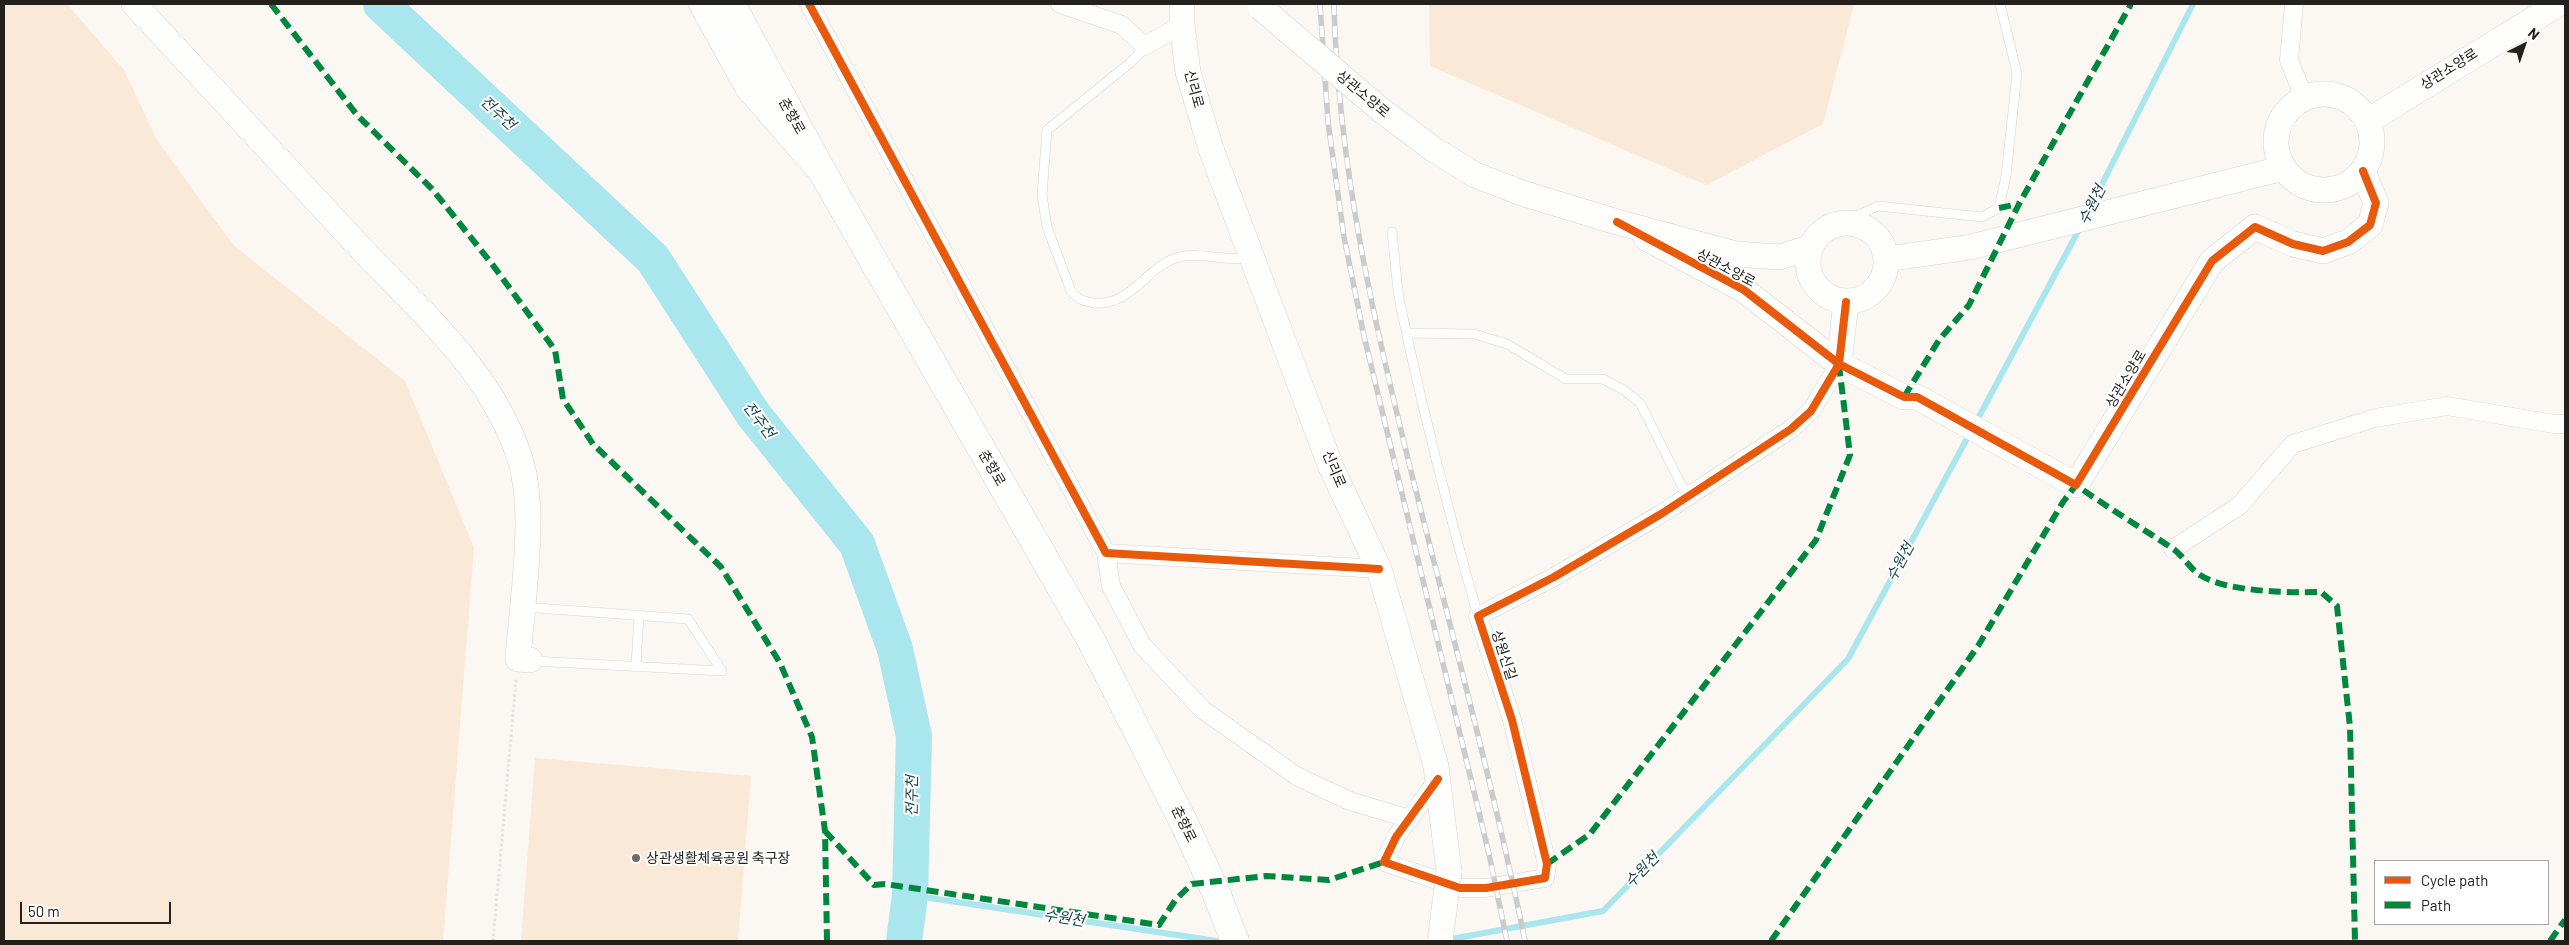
<!DOCTYPE html>
<html>
<head>
<meta charset="utf-8">
<style>
  body { margin:0 }
  #map { position:relative; width:2569px; height:945px; overflow:hidden; background:#fbf7f2; font-family:Barlow,sans-serif }
  canvas { display:block }
  .frame { position:absolute; inset:0; border:5px solid #24201c; pointer-events:none }
  .legend { position:absolute; left:2374px; top:860px; width:175px; height:65px; box-sizing:border-box; background:#fff; border:1px solid #a7a6a4; margin:0; padding:6px 9px; list-style:none; font-size:15px; color:#24201c }
  .legend li { display:flex; align-items:center; gap:10px; height:25px }
  .legend b { width:25px; border:1px solid #a7a6a4 }
  .north { position:absolute; left:2499px; top:20px; width:50px; height:50px; -webkit-text-stroke:4px #fff; paint-order:stroke; rotate:41deg; font-size:14px; font-weight:700; line-height:20px; text-align:center; color:#24201c }
  .north::after { content:''; display:block; margin:auto; width:18px; height:22px; background:#24201c; clip-path:polygon(50% 0,100% 100%,50% 72%,0 100%) }
  .scale { position:absolute; left:20px; top:902px; width:151px; height:22px; box-sizing:border-box; border:2px solid #24201c; border-top:0; padding-left:6px; font-size:15px; line-height:18px; white-space:nowrap; color:#24201c; -webkit-text-stroke:4px #fff; paint-order:stroke }
</style>
</head>
<body>
<div id="map">
<canvas width="2569" height="945"></canvas>
<div class="frame"></div>
<ul class="legend">
<li><b style="height:6px;background:#e8590c"></b>Cycle path</li>
<li><b style="height:6px;background:#00873e"></b>Path</li>
</ul>
<div class="north">N</div>
<div class="scale">50 m</div>
</div>
<script>
const c = document.querySelector('canvas').getContext('2d');
c.lineJoin = 'round';
function paint(path, color) { c.fillStyle = color; c.fill(path, 'evenodd'); }
function strokePath(path, color, width, dash) { c.strokeStyle = color; c.lineWidth = width; c.lineCap = dash ? 'butt' : 'round'; c.setLineDash(dash || []); c.stroke(path); }
function drawText(font, color, halo, rows, align = 'center') {
  c.font = font + ' Barlow,"Noto Sans KR",sans-serif'; c.lineWidth = 4; c.setLineDash([]); c.textBaseline = 'middle'; c.strokeStyle = halo; c.fillStyle = color; for (const [text, x, y, turn = 0] of rows) {
    c.save(); c.translate(x, y); c.rotate((+turn || 0) * Math.PI / 180); c.textAlign = isNaN(turn) ? turn : align; if (halo) c.strokeText(text, 0, 0); c.fillText(text, 0, 0); c.restore();
  }
}
paint(new Path2D(`
  M 4,4 L 67,4 L 124,70 L 157,140 L 233,245 L 405,381 L 474,548 L 443,941 L 4,941 Z
  M 1429,4 L 1854,4 L 1823,124 L 1706,185 L 1430,66 Z
  M 535,758 L 751,776 L 738,941 L 521,941 Z`), '#fae9d6');
strokePath(new Path2D(`
  M 2089,210 L 2193,4
  M 1975,424 L 2081,226
  M 910,895 L 1217,941
  M 1446,940 L 1603,911 L 1848,659 L 1970,433`), '#a9e6ee', 6);
strokePath(new Path2D(`
  M 381,4 L 653,259 L 753,414 L 857,544 L 895,649 L 914,736 L 910,895 L 904,941`), '#a9e6ee', 36);
const lane = new Path2D(`
  M 1148,45 L 1130,63 L 1047,130 L 1042,195 L 1047,227 L 1071,291 C 1078,300 1084,301 1094,303 C 1134,307 1148,261 1184,256 C 1206,253 1228,262 1250,257
  M 1841,223 L 1878,206 L 1982,217 L 1999,208 L 2006,176 L 2017,73 L 2000,4
  M 1392,232 C 1395,257 1396,284 1401,308 C 1423,412 1449,514 1478,616
  M 1408,333 L 1474,334 L 1507,344 L 1566,379 L 1603,379 L 1624,390 L 1640,403 L 1687,496
  M 523,607 L 688,619 L 722,671 L 533,661
  M 636,665 L 639,615`);
const street = new Path2D(`
  M 809,4 L 1106,553 L 1379,569
  M 1060,4 L 1122,25 L 1144,46 L 1182,25
  M 2294,4 L 2289,60 L 2304,98
  M 2173,549 L 2239,506 L 2293,444 L 2375,418 L 2447,406 L 2554,424 L 2565,424
  M 1106,553 L 1111,586 L 1142,645 L 1203,710 L 1298,777 L 1350,801 L 1410,819
  M 1438,779 L 1396,837 L 1384,862 L 1460,888 L 1486,888 L 1545,878 L 1547,864 L 1512,720 L 1478,616 L 1554,577 L 1661,514 L 1791,429 L 1811,411 L 1839,364`);
const secondary = new Path2D(`
  M 134,4 C 208,84 282,163 356,243 C 418,310 492,370 520,459 C 537,512 522,602 518,659 L 530,660
  M 1182,4 L 1182,25 L 1188,72 L 1211,149 L 1331,467 L 1379,569 L 1436,766 L 1449,872
  M2276 142a48 48 0 1 1 96 0a48 48 0 1 1-96 0Z
  M 1381,110 L 1433,149 L 1475,175 L 1525,194 L 1617,222 L 1736,254 L 1779,257 L 1810,248
  M 2368,121 L 2558,4
  M1808 262a39 39 0 1 1 78 0a39 39 0 1 1-78 0Z
  M 1646,238 L 1744,290 L 1839,364
  M 1887,259 L 1971,247 L 2284,168
  M 1846,302 L 1839,364 L 1904,397 L 1917,397 L 2076,485 L 2212,261 L 2255,227 L 2293,244 L 2323,251 L 2348,242 L 2370,225 L 2376,203 L 2363,171`);
const primary = new Path2D(`
  M 731,4 L 822,171 L 1090,638 L 1185,825 L 1215,890 L 1235,941`);
const highway = new Path2D(`
  M 703,4 L 749,87 L 822,171`);
strokePath(lane, '#d7d3cf', 10);
strokePath(street, '#d7d3cf', 19);
strokePath(secondary, '#d7d3cf', 26);
strokePath(primary, '#d7d3cf', 29);
strokePath(highway, '#d7d3cf', 29);
strokePath(new Path2D(`
  M 493,941 L 516,680`), '#e4e3e2', 3, [2.5, 2.5]);
strokePath(lane, '#fefefd', 9);
strokePath(street, '#fefefd', 18);
strokePath(secondary, '#fefefd', 25);
strokePath(primary, '#fefefd', 28);
strokePath(highway, '#fefefd', 28);
const rail = new Path2D(`
  M 1320,4 L 1328,122 L 1344,237 L 1364,336 L 1489,854 L 1507,941
  M 1334,4 C 1338,169 1375,327 1415,487 C 1453,638 1494,789 1525,941`);
strokePath(rail, '#cbcbc9', 5.5);
strokePath(rail, '#fff', 4, [11]);
const secondaryBridge = new Path2D(`
  M 1260,7 L 1381,110
  M 1440,941 L 1449,872`);
strokePath(secondaryBridge, '#d7d3cf', 26, []);
strokePath(secondaryBridge, '#fefefd', 25);
strokePath(new Path2D(`
  M 271,4 L 357,115 L 433,190 L 492,264 L 555,350 L 563,399 L 593,444 L 721,567 L 780,663 L 812,737 L 825,831 L 827,941
  M 1999,208 L 2019,204
  M 1904,397 L 1939,340 L 1969,305 L 2019,204 L 2131,4
  M 825,831 L 874,885 L 885,884 L 1159,925 L 1176,899 L 1192,884 L 1266,876 L 1329,880 L 1384,862
  M 1547,864 L 1590,834 L 1816,540 L 1850,455 L 1839,365
  M 1771,941 L 1978,646 L 2063,502 L 2076,485 C 2107,507 2140,527 2172,548 C 2183,555 2189,568 2200,575 C 2226,592 2290,593 2321,592 L 2337,606 L 2350,727 L 2355,941
  M 2550,941 L 2565,920`), '#00873e', 6, [12, 6]);
strokePath(new Path2D(`
  M 809,4 L 1106,553 L 1379,569
  M 1846,302 L 1839,364 L 1904,397 L 1917,397 L 2076,485 L 2212,261 L 2255,227 L 2293,244 L 2323,251 L 2348,242 L 2370,225 L 2376,203 L 2363,171
  M 1438,779 L 1396,837 L 1384,862 L 1460,888 L 1486,888 L 1545,878 L 1547,864 L 1512,720 L 1478,616 L 1554,577 L 1661,514 L 1791,429 L 1811,411 L 1839,364 L 1744,290 L 1617,222`), '#e8590c', 8);
for (const [x, y, r, color] of [
  [636,858,5,"#6f6b67"]
]) { const dot = new Path2D(); dot.arc(x, y, r, 0, 2 * Math.PI); c.fillStyle = color; c.fill(dot); strokePath(dot, '#fff', 2); }
drawText('14px', '#24201c', '#fff', [
  ["상관소양로",2449,69,-32],
  ["신리로",1194,89,75],
  ["상관소양로",1363,94,40],
  ["춘향로",792,116,61],
  ["상관소양로",1726,268,28],
  ["상관소양로",2126,379,-59],
  ["춘향로",992,468,60],
  ["신리로",1334,469,67],
  ["상원신길",1504,655,72],
  ["춘향로",1184,824,64]
]);
drawText('14px', '#24201c', '#fff', [
  ["상관생활체육공원 축구장",646,858]
], 'left');
drawText('italic 15px', '#1b444b', '#fff', [
  ["전주천",498,113,43],
  ["수원천",2092,205,-63],
  ["전주천",759,420,53],
  ["수원천",1900,562,-62],
  ["전주천",912,796,-89],
  ["수원천",1642,870,-46],
  ["수원천",1064,918,9]
]);
</script>
</body>
</html>
